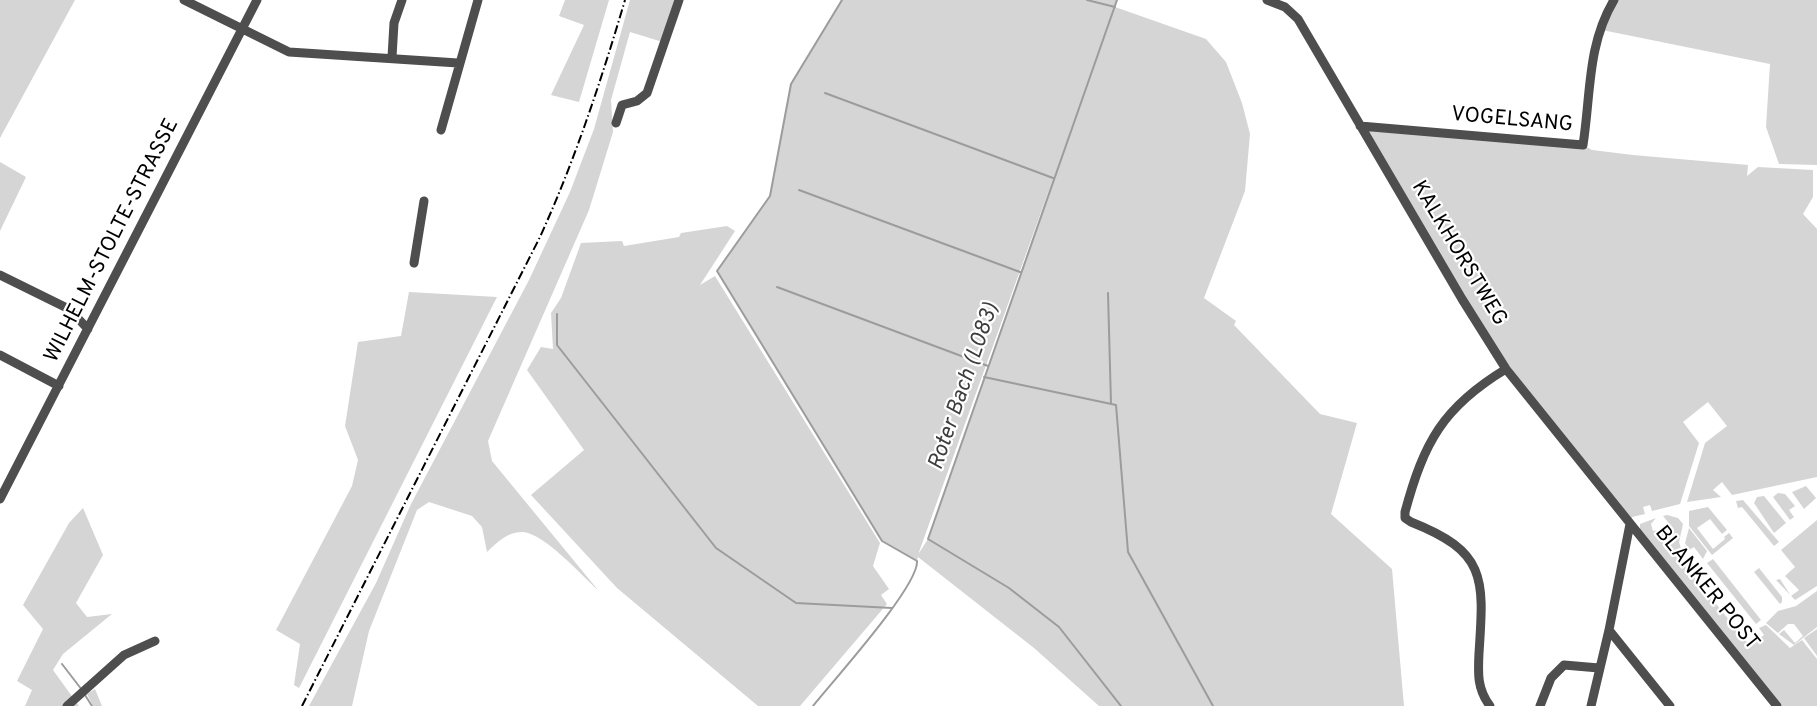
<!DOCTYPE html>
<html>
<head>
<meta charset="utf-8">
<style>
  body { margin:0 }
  canvas { display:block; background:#fff }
</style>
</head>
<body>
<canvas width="1817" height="706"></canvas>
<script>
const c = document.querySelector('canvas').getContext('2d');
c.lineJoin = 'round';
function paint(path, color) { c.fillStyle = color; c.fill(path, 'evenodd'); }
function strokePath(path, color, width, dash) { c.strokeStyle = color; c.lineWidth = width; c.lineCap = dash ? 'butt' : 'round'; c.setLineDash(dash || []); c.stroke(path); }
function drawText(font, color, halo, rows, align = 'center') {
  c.font = font + ' Overpass,sans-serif'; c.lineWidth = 4.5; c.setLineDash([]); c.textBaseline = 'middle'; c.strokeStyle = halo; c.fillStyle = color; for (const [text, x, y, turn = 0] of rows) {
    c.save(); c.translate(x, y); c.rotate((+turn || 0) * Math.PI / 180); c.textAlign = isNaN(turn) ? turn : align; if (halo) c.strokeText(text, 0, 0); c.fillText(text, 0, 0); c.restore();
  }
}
paint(new Path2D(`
  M 0,0 L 75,0 L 0,138 Z
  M 565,0 L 609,0 L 579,102 L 551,95 L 584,25 L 559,16 Z
  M 630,0 L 679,0 L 666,43 L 630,32 L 611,100 L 613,132 L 589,210 L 488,441 L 492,461 L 598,590 C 581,575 545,534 523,532 C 509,531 497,542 487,552 L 482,527 L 472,516 L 429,502 L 417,510 L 369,631 L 352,706 L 309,706 L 376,583 L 411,504 L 529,280 L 570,192 L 594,129 Z
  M 842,0 L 1117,0 L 1115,7 L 1206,39 L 1226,62 L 1242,103 L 1250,134 L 1245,191 L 1204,298 L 1236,321 L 1234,325 L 1320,414 L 1357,423 L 1331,514 L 1392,569 L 1404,706 L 1099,706 L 1034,648 L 918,557 L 917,561 L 882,541 L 717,271 L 770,196 L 791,84 ZM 1054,176 L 928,539 L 919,553 L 919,552 Z
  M 1618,0 L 1817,0 L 1817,165 L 1779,164 L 1766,127 L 1770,64 L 1602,30 Z
  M 1360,126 L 1583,145 L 1592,150 L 1633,155 L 1748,165 L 1747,176 L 1758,167 L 1813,170 L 1813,197 L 1803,214 L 1817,229 L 1817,477 L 1732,495 L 1722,482 L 1713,490 L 1721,497 L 1687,502 L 1705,443 L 1727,426 L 1708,402 L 1683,422 L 1699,443 L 1680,504 L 1652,511 L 1650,505 L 1643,507 L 1645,514 L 1632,517 L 1630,524 L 1506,369 Z
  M 0,162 L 26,177 L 0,231 Z
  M 727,226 L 735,231 L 700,285 L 715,276 L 880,543 L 873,566 L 889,589 L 881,595 L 887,604 L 800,706 L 758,706 L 617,588 L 531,495 L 584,450 L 527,370 L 541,347 L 553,349 L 551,313 L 561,298 L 581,243 L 622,241 L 624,246 L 679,237 L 681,233 Z
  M 409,292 L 497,297 L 299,688 L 294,685 L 300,644 L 276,630 L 352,486 L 358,460 L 345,426 L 358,342 L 401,336 Z
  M 1806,486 L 1816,498 L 1804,509 L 1792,492 Z
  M 1778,493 L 1785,494 L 1795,506 L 1789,510 L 1794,517 L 1790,520 L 1773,497 Z
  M 1764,496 L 1786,523 L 1774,533 L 1754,503 L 1757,497 Z
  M 1743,500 L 1779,542 L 1774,546 L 1742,507 L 1738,508 L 1736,501 Z
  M 1708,507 L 1727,530 L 1722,534 L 1710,519 L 1697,528 L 1713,549 L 1725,539 L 1724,537 L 1729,533 L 1733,538 L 1712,555 L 1689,526 L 1689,511 Z
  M 83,508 L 103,555 L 76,603 L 87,617 L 112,614 L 63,654 L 53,670 L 79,706 L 25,706 L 32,690 L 17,681 L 43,629 L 23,605 L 69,523 Z
  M 1667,515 L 1678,518 L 1683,524 L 1679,542 L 1683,555 L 1679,558 L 1750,646 L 1764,635 L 1759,628 L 1766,625 L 1790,648 L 1802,640 L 1817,659 L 1817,706 L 1782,706 L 1648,541 L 1640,529 L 1640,524 L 1656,518 L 1651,524 L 1653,531 L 1667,528 L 1668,522 L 1663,516 Z
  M 1817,520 L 1817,586 L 1795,600 L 1776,580 L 1780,579 L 1791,596 L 1799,590 L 1785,576 L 1795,567 L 1781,550 Z
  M 1689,528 L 1707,551 L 1703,559 L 1694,547 L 1689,550 L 1685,543 Z
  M 1713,559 L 1761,620 L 1756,624 L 1707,563 Z
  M 1759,568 L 1782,597 L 1782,602 L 1780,604 L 1754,572 Z
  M 1817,591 L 1817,627 L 1794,645 L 1779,634 L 1784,630 L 1795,643 L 1803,636 L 1794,624 L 1788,624 L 1778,633 L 1766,623 L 1778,611 L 1796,606 Z
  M 1817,629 L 1817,656 L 1804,638 Z
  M 95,689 L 102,706 L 93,706 L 87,694 Z`), '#d5d5d5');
strokePath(new Path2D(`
  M 1087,0 L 1115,7
  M 1117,0 L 928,539 L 1009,588 L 1059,627 L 1121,706
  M 825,93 L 1053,178
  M 799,190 L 1020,272
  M 777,287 L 988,366
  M 1108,293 L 1111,404
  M 557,314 L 557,345 L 716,548 L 796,603 L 892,608
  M 984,377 L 1116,405 L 1128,552 L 1213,706
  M 62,664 L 82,690
  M 85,695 L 92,706
  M 813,706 C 832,682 919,586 917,561 L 882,541 L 717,271 L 770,196 L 791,84 L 842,0`), '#9c9c9c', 2);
strokePath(new Path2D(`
  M 184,0 L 289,52 L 458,63
  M 1267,0 L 1285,7 L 1298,19 L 1462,299 L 1506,369 L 1777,706
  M 392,57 L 394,23 L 402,0
  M 616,123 L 622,105 L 637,101 L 647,93 L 679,0
  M 1360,126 L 1583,145 C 1591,94 1587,45 1614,0
  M 441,130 L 478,0
  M 414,263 L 424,201
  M 0,275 L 69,309 L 88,329
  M 0,355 L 59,386
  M 0,499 L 257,0
  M 1609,630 L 1670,706
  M 67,706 L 124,655 L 155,641
  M 1490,706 C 1477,689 1478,673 1479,653 C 1484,578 1487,552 1411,522 L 1405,518 L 1405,512 C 1424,442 1443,407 1506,369
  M 1540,706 L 1551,678 L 1564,665 L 1599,668
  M 1591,706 L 1609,630 L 1630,524`), '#4e4e4e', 9);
strokePath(new Path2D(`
  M 302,706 L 540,237 C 575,160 601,81 625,0`), '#000', 2, [9, 3, 1.5, 3]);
drawText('21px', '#000', '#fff', [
  ["VOGELSANG",1512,121,5],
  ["WILHELM-STOLTE-STRASSE",113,241,-63],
  ["KALKHORSTWEG",1458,254,59],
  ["BLANKER POST",1706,589,51]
]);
drawText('italic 22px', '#3d3d3d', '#fff', [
  ["Roter Bach (L083)",965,387,-71]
]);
</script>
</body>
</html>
